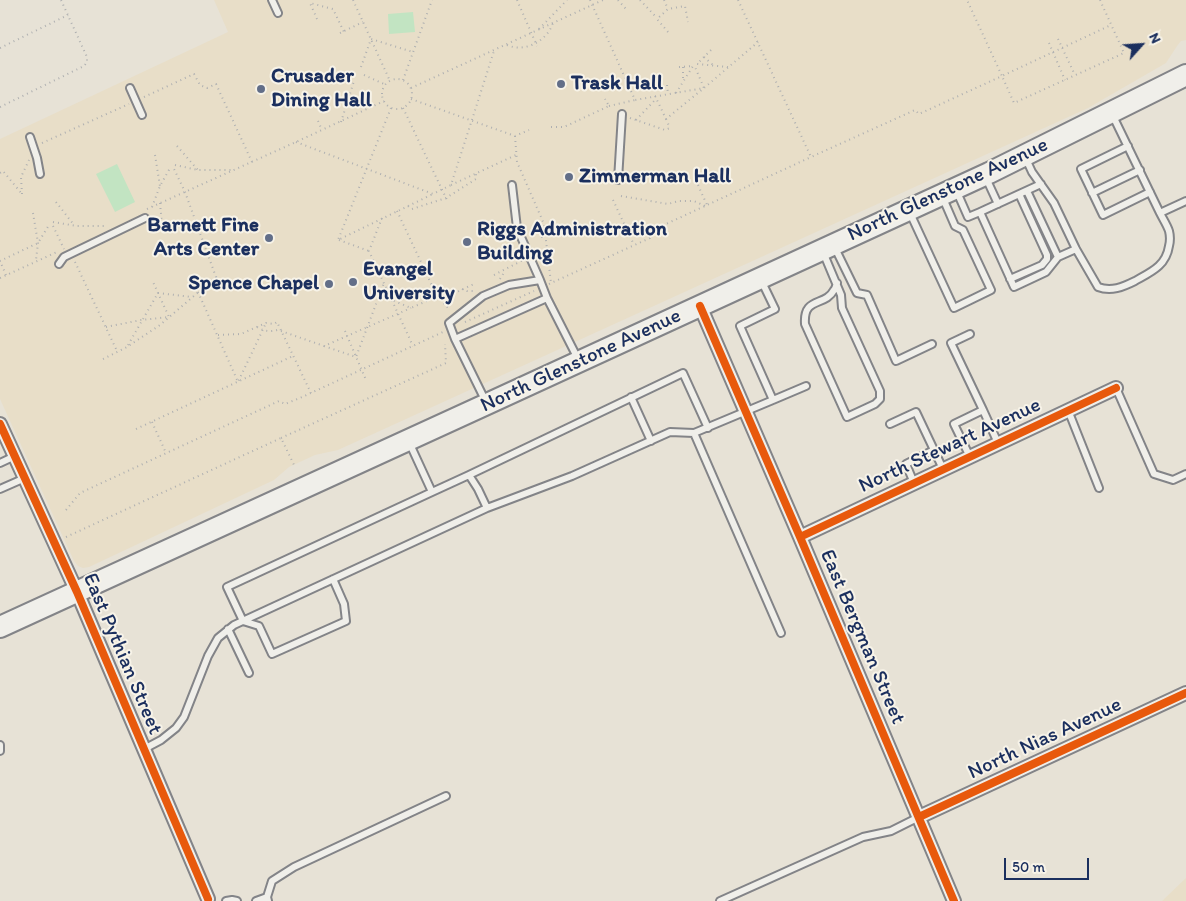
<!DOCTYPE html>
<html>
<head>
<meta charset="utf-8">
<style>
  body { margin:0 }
  #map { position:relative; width:1186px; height:901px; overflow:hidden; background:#e7e2d6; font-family:Itim,sans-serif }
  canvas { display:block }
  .north { position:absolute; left:1116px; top:20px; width:50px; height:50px; -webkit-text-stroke:4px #f7f3e8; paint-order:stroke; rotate:64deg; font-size:14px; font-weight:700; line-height:20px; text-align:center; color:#1b2f5e }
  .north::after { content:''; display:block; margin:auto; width:18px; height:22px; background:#1b2f5e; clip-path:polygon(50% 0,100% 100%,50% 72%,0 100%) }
  .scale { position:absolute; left:1004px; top:858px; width:85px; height:22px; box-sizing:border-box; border:2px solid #1b2f5e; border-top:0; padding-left:6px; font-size:15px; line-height:18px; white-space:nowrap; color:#1b2f5e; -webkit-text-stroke:4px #f7f3e8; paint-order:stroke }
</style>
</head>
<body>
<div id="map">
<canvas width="1186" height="901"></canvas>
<div class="north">N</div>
<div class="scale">50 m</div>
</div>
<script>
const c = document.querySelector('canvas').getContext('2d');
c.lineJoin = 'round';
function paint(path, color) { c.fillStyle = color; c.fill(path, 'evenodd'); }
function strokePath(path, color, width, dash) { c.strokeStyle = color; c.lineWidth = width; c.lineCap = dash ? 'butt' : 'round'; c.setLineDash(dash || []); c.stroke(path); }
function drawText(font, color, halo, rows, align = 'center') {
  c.font = font + ' Itim,sans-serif'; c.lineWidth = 4; c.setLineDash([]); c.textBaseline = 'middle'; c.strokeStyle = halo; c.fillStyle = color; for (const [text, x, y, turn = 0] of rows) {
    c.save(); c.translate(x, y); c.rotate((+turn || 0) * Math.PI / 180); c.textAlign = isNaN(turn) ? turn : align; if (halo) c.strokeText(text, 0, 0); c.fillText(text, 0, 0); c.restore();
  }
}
paint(new Path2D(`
  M 214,0 L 1186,0 L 1186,40 L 1181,41 L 1177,46 L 1166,63 L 1088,108 L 338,450 L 315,455 L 289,467 L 274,480 L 89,567 L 83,568 L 78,566 L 74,561 L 0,399 L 0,139 L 228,32 Z
  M 1186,878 L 1186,901 L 1162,901 Z`), '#e8dec8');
paint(new Path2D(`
  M 413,12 L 415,32 L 389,34 L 388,14 Z
  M 117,164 L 135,202 L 115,212 L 96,174 Z`), '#c2e4c2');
const lane = new Path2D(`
  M 272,0 L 278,13
  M 130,88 L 142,115
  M 1112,114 L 1160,213 L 1186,201
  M 30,137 L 37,158 L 40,174
  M 1128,146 L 1081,169 L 1103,215 L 1150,192
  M 1026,159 L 1032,172 L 1054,203 L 1076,249 L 1098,287 C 1111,292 1123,287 1135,281 C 1151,272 1166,266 1169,246 C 1170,242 1170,235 1169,231 C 1167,225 1163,219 1160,213
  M 986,178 L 998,204
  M 618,180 L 622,114
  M 512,185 L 517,228 L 540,280
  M 1027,191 L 1058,257 L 1046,272 L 1014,287 L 980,212 L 1041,184
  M 957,192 L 968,217 L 980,212
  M 1092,193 L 1140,170
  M 910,213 L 954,308 L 991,290 L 963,230 L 955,226 L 942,196
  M 835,248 L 857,293 L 867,295 L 896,361 L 932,344
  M 823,252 L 841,295 L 842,308 L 880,391 L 880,399 L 875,404 L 847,417 L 805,324 C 803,296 825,307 834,290 C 836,288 836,285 837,283
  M 1058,257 L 1076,249
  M 59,264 L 64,257 L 145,218
  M 1010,279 L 1042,265 L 1047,259 L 1047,255 L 1019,194
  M 762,282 L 775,309 L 740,326 L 773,400 L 806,386
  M 970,334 L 951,343 L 983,410
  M 455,339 L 547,298
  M 1116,388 L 1154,474 L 1173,480 L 1186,474
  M 631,397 L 651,441
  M 486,402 L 455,339 L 449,323 L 483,296 L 509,285 L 540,280 L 547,298 L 578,359
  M 1068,410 L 1099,488
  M 890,424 L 916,412 L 943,469
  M 694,433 L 781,633
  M 409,442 L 432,492 L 469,475 L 478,489 L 487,508
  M 970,457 L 954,424 L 983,410 L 998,443
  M 0,463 L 15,456
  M 469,475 L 683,373 L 708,428
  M 914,483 L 906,464 L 934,450
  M 0,489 L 25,478
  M 333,579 L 344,604 L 346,621 L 272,654 L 259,626 L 243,621 L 227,587 L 432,492
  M 228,629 L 249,673
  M 0,745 L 0,751
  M 144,749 L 161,740 L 176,728 L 184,717 L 208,656 L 218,638 L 234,625 L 487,508 L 572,476 L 670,432 L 694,433 L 773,400
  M 226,901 L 232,900 L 237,901
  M 256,901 L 267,897
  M 268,901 L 267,897 L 272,881 L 294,867 L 446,796
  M 720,901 L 863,837 L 891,831 L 919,817`);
const street = new Path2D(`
  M 700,306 L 800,537 L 954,901
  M 0,424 L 77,592 L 208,899
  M 800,537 L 1116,388
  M 919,817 L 1186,693`);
const primary = new Path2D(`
  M 0,627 L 487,404 L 989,173 L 1186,75`);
strokePath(lane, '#838488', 10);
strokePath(street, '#838488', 16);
strokePath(primary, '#838488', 24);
strokePath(new Path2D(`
  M 353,0 L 390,81
  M 517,0 L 537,46
  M 590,0 L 635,100 L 704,88 L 758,42
  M 618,0 L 626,9
  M 640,0 L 657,18
  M 664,0 L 668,9
  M 738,0 L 811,157 L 915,110 L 919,114 L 1002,76 L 967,0
  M 1100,0 L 1124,53 L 1014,103 L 1002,76 L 1111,25
  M 317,19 L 310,3 L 333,9 L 344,32
  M 539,29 L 567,0
  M 668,32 L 657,19 L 668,9 L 685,6 L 688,22
  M 340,33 L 363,22
  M 1058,39 L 1075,75
  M 1049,43 L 1065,80
  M 507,45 C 525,53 547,41 553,23
  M 0,48 L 68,15
  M 711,50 L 697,64 L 728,67
  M 704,57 L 713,65
  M 361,67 L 371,39 L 413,52
  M 679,67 L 693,66
  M 683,67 L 683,80
  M 364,75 L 384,84
  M382 94a15 15 0 1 1 30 0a15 15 0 1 1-30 0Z
  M 403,80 L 432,0
  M 667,85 L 668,94
  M 411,88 L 603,0
  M 676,93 L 693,66
  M 655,96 L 666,119 L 704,88 L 695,67
  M 144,97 L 194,74 L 200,85 L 207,88 L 216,84 L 252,162
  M 411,99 L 515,136 L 529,130
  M 609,106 L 635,100
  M 0,107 L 84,66 L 87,62 L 87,57 L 61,0
  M 391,108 L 338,240 L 433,194
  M 403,108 L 447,200
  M 630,118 L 665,130 L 670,128
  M 666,119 L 670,128
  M 636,120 L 656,99
  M 318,121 L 322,130
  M 341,122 L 354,81
  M 551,127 L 564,127 L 609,106 L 605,99
  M 515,136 L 517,162 L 544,224 L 551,283
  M 296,142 L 433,194 L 451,185 L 494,51
  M 42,143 L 129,104
  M 177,146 L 198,170
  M 155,155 L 160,186
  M 175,165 L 198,170 L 232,170
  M 0,173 L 3,171 L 22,194
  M 451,185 L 516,155
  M 698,185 L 707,205
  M 22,194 L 21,177 L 29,160
  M 621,196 L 668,204 L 679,201 L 694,201 L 705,206
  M 613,200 L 634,245
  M 56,202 L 74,225
  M 160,203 L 162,225
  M 408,206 L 412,209 L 446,198 L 476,179 L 476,174
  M 152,207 L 160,186 L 170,168
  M 147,209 L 296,142 L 384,101
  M 397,211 L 435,292 L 434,294 L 439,298 L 450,310
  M 33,213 L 38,243 L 36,260
  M 382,218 L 369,251 L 413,346
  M 53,222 L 77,226 L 106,226
  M 53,226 L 64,249
  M 542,238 L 543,226
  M 339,240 L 369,251
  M 75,262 L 117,351
  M 6,275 L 0,261 L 38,243 L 49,225
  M 494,275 L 523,260
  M 216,277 L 224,286
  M 0,278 L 57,252
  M 500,279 L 505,271
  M 549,284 L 650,238 L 653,230 L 811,157
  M 462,289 L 467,291 L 474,291
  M 198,292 L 238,382 L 266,323
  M 380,295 L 411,308 L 429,300
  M 440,300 L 476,283
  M 465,322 L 534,291
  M 106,327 L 141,320 L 169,317 L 153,282
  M 257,327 C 265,332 272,332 280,329
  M 281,331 L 324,346 L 411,308
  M 345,331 L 366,380
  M 218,335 L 241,334 L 266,323 L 274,324 L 277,322 L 311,393
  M 128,345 L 158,293 L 192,297
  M 324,346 L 356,357 L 384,283
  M 103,359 L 127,347 L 160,325 L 216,277 L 185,192 L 174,169
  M 152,422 L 166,453
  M 136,429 L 293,356
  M 281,438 L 446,363 L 445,344
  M 66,510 L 80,493 L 279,401 L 285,404 L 300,398 L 443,332
  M 66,537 L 281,438 L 294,465`), '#afb0b1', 2, [1, 4]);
strokePath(lane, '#f0efea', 6);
strokePath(street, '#f0efea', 12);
strokePath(primary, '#f0efea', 20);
strokePath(new Path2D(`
  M 700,306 L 800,537 L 954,901
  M 0,424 L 77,592 L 208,899
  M 800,537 L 1116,388
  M 919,817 L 1186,693`), '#e8590c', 8);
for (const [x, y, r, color] of [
  [561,84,5,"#626e88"],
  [261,89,5,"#626e88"],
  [569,177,5,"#626e88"],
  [269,238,5,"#626e88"],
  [467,242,5,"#626e88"],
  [353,282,5,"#626e88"],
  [329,284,5,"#626e88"]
]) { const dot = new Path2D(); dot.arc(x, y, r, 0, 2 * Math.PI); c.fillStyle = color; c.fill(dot); strokePath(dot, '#f7f3e8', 2); }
drawText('bold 21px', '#1b2f5e', '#f7f3e8', [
  ["Crusader",271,77],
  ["Dining Hall",271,101],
  ["Trask Hall",571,84],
  ["Zimmerman Hall",579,177],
  ["Barnett Fine",259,226,"right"],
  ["Arts Center",259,250,"right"],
  ["Riggs Administration",477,230],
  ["Building",477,254],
  ["Evangel",363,270],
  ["University",363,294],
  ["Spence Chapel",319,284,"right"]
], 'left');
drawText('21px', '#1b2f5e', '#f7f3e8', [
  ["North Glenstone Avenue",948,190,-25],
  ["North Glenstone Avenue",581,361,-25],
  ["North Stewart Avenue",950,446,-25],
  ["East Bergman Street",862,637,67],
  ["East Pythian Street",122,654,67],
  ["North Nias Avenue",1045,739,-25]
]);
</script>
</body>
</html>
